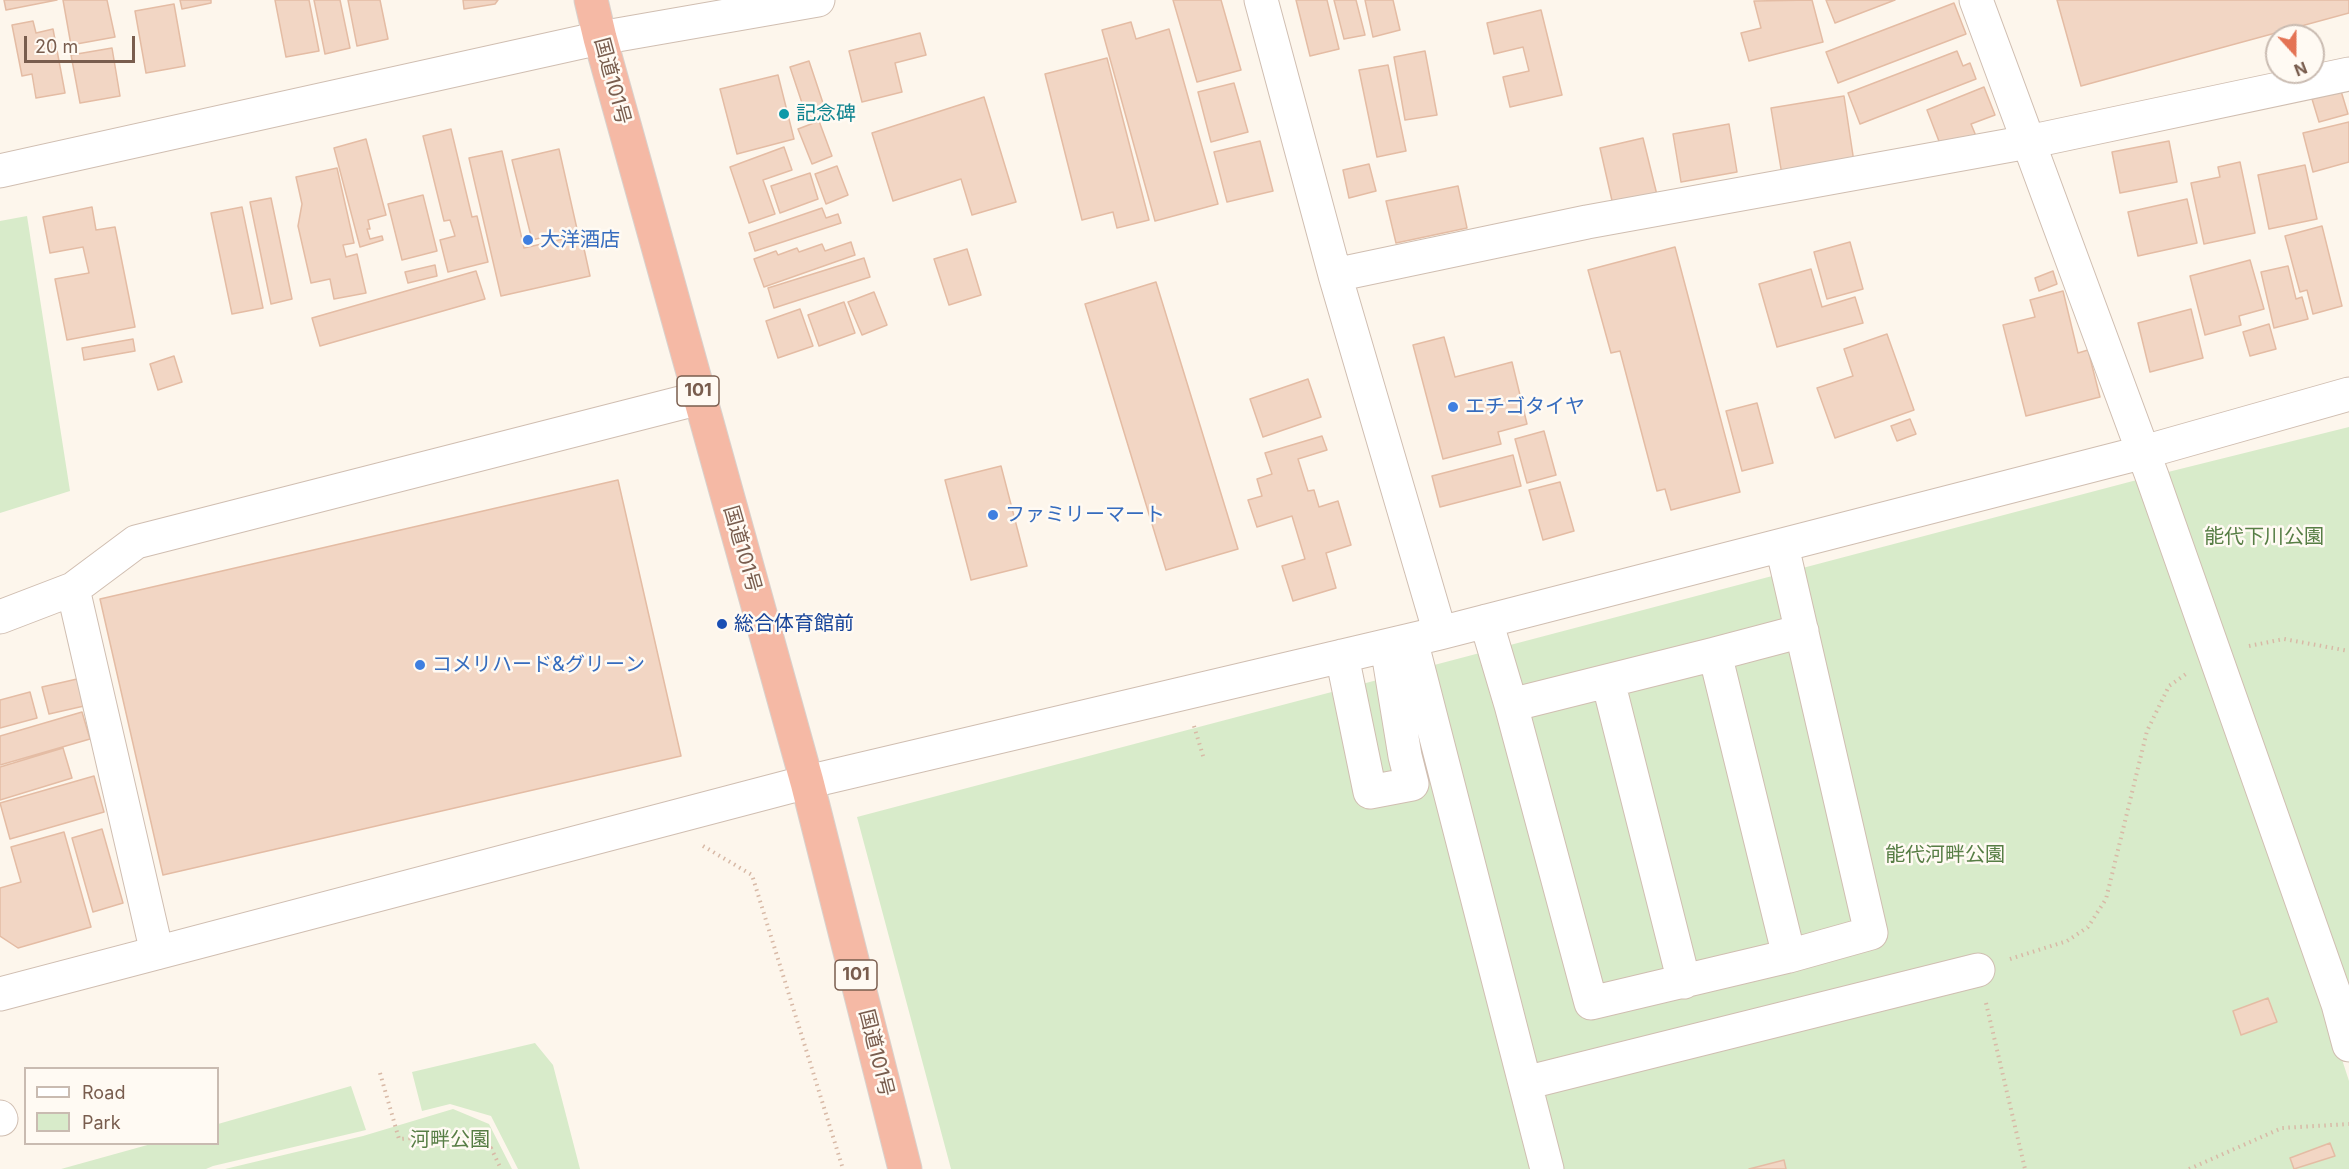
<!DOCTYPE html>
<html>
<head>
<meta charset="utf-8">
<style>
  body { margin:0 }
  #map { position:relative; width:2349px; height:1169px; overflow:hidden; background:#fdf6ec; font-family:Inter,sans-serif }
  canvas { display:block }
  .legend { position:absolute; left:24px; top:1067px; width:195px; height:78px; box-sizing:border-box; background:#fffaf3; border:2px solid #c9bbb1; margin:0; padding:8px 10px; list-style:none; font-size:18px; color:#795d4e }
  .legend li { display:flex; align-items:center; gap:12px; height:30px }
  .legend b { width:30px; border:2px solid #c9bbb1 }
  .north { position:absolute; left:2265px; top:24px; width:60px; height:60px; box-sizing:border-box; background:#fffaf3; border:2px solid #c9bbb1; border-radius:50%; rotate:159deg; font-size:16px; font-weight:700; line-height:24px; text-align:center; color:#795d4e }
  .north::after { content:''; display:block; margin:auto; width:21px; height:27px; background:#e47354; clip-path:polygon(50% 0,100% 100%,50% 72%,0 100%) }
  .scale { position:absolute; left:24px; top:36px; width:111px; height:27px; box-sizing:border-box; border:3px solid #795d4e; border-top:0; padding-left:8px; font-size:18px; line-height:21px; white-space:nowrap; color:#795d4e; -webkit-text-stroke:4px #fffaf3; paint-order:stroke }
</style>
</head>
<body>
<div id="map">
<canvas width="2349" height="1169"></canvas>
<ul class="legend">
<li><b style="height:8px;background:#fff"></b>Road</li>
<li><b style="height:16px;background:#d8ebca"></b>Park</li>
</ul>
<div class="north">N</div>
<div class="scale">20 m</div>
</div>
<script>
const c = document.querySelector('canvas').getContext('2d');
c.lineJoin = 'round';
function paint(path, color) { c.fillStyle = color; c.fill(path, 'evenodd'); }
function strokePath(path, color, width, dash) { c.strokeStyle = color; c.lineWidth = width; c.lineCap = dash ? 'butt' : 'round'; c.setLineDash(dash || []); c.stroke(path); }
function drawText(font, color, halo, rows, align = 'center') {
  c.font = font + ' Inter,"Noto Sans JP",sans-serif'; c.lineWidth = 5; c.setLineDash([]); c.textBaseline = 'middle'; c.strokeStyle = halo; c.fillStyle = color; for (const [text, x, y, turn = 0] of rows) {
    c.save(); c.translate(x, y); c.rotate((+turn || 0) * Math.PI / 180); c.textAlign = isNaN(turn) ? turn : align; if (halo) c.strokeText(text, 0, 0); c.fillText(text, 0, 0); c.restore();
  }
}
paint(new Path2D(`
  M 27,216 L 70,491 L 0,513 L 0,221 Z
  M 2349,427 L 2349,1045 L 2164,513 L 2349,1081 L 2349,1169 L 951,1169 L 857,817 L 2152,476 Z
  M 535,1043 L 553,1065 L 580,1169 L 518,1169 L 491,1116 L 450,1104 L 422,1111 L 412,1072 Z
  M 351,1086 L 366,1130 L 213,1166 L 206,1169 L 61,1169 L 151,1144 L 218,1144 L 218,1124 Z
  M 453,1109 L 489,1124 L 512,1169 L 225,1169 L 363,1136 Z`), '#d8ebca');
const building = new Path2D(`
  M 4,0 L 57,0 L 6,10 Z
  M 63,0 L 107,0 L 115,37 L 71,45 Z
  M 180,0 L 211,0 L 211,3 L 182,9 Z
  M 275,0 L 309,0 L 319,51 L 286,57 Z
  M 314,0 L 340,0 L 350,48 L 325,54 Z
  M 348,0 L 380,0 L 388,39 L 357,46 Z
  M 463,0 L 498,0 L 495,4 L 464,9 Z
  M 1173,0 L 1221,0 L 1241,70 L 1197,82 Z
  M 1296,0 L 1327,0 L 1339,49 L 1310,56 Z
  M 1334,0 L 1356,0 L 1365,35 L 1344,39 Z
  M 1365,0 L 1393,0 L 1400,30 L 1373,37 Z
  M 1812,0 L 1823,42 L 1749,61 L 1741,33 L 1761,28 L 1754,1 Z
  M 1826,0 L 1895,0 L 1835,23 Z
  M 2057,0 L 2349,0 L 2349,13 L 2081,86 Z
  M 1954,3 L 1966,34 L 1838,83 L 1826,52 Z
  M 174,4 L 185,66 L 146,73 L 135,11 Z
  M 1541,10 L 1562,95 L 1510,107 L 1503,77 L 1529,71 L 1523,47 L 1494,54 L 1487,23 Z
  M 33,21 L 36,33 L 53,29 L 65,93 L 36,98 L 32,74 L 22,76 L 12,25 Z
  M 1131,22 L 1136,39 L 1169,29 L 1218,204 L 1155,221 L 1102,30 Z
  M 920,33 L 926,55 L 895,63 L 902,92 L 862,102 L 849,51 Z
  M 112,48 L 120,96 L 80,103 L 71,55 Z
  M 1425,51 L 1437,115 L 1405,120 L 1394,57 Z
  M 1957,51 L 1963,66 L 1970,63 L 1976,79 L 1860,124 L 1848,93 Z
  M 1107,58 L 1149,220 L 1117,228 L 1113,212 L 1082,220 L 1045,74 Z
  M 809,61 L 827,115 L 808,121 L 790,67 Z
  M 1388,65 L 1406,151 L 1377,157 L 1359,70 Z
  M 778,75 L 794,139 L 737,154 L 720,89 Z
  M 1234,83 L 1248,132 L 1211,142 L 1198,92 Z
  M 1984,87 L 1995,115 L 1971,124 L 1976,136 L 1942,149 L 1927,110 Z
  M 2341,91 L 2348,114 L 2319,122 L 2312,99 Z
  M 1844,96 L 1854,162 L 1782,175 L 1771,108 Z
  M 984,97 L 1016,202 L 972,215 L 961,179 L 893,201 L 872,133 Z
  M 819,121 L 832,156 L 812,164 L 798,129 Z
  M 2349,122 L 2349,162 L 2313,172 L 2303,133 Z
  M 1729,124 L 1737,172 L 1681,182 L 1673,134 Z
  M 451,129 L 472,217 L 477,216 L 488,262 L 448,272 L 440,240 L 455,236 L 450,220 L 444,221 L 423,136 Z
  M 1643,138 L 1657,195 L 1613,205 L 1600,148 Z
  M 366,139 L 386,215 L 368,220 L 370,229 L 367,229 L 370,239 L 382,236 L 383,240 L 360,247 L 334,148 Z
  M 1260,141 L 1273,191 L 1227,202 L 1214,152 Z
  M 2169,141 L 2177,182 L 2120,193 L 2112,152 Z
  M 784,147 L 792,170 L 763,180 L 775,214 L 749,223 L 730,167 Z
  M 559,149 L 577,229 L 532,240 L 512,160 Z
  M 502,151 L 524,248 L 581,235 L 590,276 L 501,296 L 469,158 Z
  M 2240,162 L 2255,233 L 2204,244 L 2191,183 L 2220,177 L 2218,167 Z
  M 1369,164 L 1376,191 L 1349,198 L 1343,170 Z
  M 2305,165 L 2317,219 L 2269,229 L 2258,175 Z
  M 837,166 L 848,195 L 826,204 L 815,174 Z
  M 337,168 L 354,243 L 343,245 L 346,257 L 357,254 L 366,293 L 334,299 L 330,279 L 311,283 L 298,226 L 302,204 L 296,177 Z
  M 810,173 L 818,199 L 780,213 L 771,186 Z
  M 1458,186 L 1467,228 L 1396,243 L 1386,201 Z
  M 423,195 L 437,251 L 402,260 L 388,204 Z
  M 271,198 L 292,299 L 271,304 L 250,202 Z
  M 2187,199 L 2197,243 L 2138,256 L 2128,212 Z
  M 92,207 L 96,230 L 115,227 L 135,327 L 67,340 L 55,279 L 89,273 L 83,247 L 50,253 L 43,217 Z
  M 242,207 L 263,308 L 232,314 L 211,213 Z
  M 822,208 L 826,218 L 838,214 L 841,223 L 755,251 L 749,233 Z
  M 2322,226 L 2342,306 L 2313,314 L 2307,290 L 2300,292 L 2285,236 Z
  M 851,242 L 855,255 L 764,287 L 754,259 L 776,251 L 778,255 L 797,248 L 799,252 L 822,244 L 825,251 Z
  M 1850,242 L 1863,289 L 1827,299 L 1814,252 Z
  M 1675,247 L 1740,492 L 1671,510 L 1665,489 L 1657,491 L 1620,351 L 1611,353 L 1588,270 Z
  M 967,249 L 981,295 L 949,305 L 934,259 Z
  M 864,258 L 870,277 L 774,308 L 768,288 Z
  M 2250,260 L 2264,309 L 2239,316 L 2241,325 L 2205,335 L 2190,276 Z
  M 435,265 L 437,276 L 408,283 L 405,272 Z
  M 2288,266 L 2296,299 L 2302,297 L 2308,319 L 2274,328 L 2261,272 Z
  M 1811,269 L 1822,307 L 1855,297 L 1863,323 L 1777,347 L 1759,284 Z
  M 476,271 L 485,299 L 320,346 L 312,318 Z
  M 2053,271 L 2057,284 L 2039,291 L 2035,278 Z
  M 1156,282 L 1238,549 L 1166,570 L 1085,304 Z
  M 2063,291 L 2078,353 L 2088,350 L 2100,397 L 2026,416 L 2003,325 L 2035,317 L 2030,300 Z
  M 874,292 L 887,325 L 862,335 L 848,302 Z
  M 844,302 L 855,333 L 819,346 L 808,315 Z
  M 800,309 L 813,346 L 778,358 L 766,321 Z
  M 2191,309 L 2203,358 L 2150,372 L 2138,323 Z
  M 2269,324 L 2276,349 L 2250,356 L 2243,332 Z
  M 1887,334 L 1914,410 L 1835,438 L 1817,388 L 1853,376 L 1844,349 Z
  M 1444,337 L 1455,377 L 1512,362 L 1527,424 L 1498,432 L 1501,444 L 1443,459 L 1413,345 Z
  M 133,339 L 135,351 L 84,360 L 82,348 Z
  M 174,356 L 182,382 L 158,390 L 150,364 Z
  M 1308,379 L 1321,417 L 1263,437 L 1250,399 Z
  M 1757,403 L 1773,463 L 1742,471 L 1726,411 Z
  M 1910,419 L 1916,434 L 1897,441 L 1891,426 Z
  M 1544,431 L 1556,475 L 1527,483 L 1515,439 Z
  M 1322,436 L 1327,450 L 1298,459 L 1308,491 L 1314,490 L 1319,507 L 1338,501 L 1351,545 L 1326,553 L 1336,588 L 1293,601 L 1282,566 L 1305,559 L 1292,516 L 1257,527 L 1248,500 L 1262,496 L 1257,479 L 1272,474 L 1265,453 Z
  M 1513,455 L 1521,486 L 1440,507 L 1432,476 Z
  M 1001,466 L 1027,566 L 971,580 L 945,480 Z
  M 618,480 L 681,756 L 163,875 L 100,599 Z
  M 1560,482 L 1574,531 L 1543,540 L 1529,490 Z
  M 77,679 L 84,706 L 49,714 L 42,687 Z
  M 30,692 L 37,718 L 0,728 L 0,700 Z
  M 82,712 L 90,739 L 0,765 L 0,736 Z
  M 63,748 L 72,778 L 0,800 L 0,767 Z
  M 94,776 L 104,812 L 10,839 L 0,803 Z
  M 102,829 L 123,903 L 93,912 L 72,838 Z
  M 64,832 L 91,927 L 18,948 L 0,936 L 0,888 L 21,882 L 11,847 Z
  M 2268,998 L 2277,1022 L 2241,1035 L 2233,1011 Z
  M 2330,1143 L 2335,1156 L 2294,1169 L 2290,1158 Z
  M 1784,1160 L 1786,1169 L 1749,1169 Z`);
paint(building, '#f2d6c4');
strokePath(building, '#e4bca4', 1.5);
const minor = new Path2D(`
  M 1261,0 L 1335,275 L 1440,633
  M 1976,0 L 2152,476 L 2338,1004 L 2349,1045
  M 0,171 L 600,38 L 818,0
  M 1335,275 L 1587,222 L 2028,142 L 2349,74
  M 1782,546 L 1871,933 L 1789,956 L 1715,654 L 1802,631
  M 73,589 L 136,542 L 700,398
  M 0,617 L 73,589 L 157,953
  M 1486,621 L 1511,705
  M 1411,640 L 1547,1169
  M 1715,654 L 1511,705 L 1591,1003 L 1789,956
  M 1342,656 L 1370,792 L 1412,784 L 1405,756 L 1387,646
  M 1608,681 L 1684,982
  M 0,994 L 807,782 L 1440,633 L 2144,452 L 2349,394
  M 1525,1083 L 1978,970
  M 0,1117 L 1,1119`);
const highway = new Path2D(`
  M 591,0 L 600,38 L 807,782 L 905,1169`);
strokePath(minor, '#d0beb1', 35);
strokePath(highway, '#d9d2cd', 35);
strokePath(new Path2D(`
  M 2249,646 L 2284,639 L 2349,651
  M 1194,726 L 1204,759
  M 703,846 L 752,875 L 843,1169
  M 2010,959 L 2067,941 L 2088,927 L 2106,899 L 2147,731 L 2169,686 L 2186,674
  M 1986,1003 L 2025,1169
  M 380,1073 L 399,1139 L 441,1136 L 491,1148 L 501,1169
  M 2189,1169 L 2282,1128 L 2349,1124`), '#d8b9a6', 4, [1.5, 4.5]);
strokePath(minor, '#fff', 33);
strokePath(highway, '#f5b9a5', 33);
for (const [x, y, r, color] of [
  [784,114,6,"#0f9aa8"],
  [528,240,6,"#3f7fe0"],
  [1453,407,6,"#3f7fe0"],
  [993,515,6,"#3f7fe0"],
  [722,624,6,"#1a4fb4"],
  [420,665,6,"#3f7fe0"]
]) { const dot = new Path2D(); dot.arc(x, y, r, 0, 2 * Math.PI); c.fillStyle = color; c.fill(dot); strokePath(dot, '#fffaf3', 2); }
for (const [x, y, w] of [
  [698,391,42],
  [856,975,42]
]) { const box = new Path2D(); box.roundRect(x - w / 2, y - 15, w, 30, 4.5); c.fillStyle = '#fffaf3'; c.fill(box); strokePath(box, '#795d4e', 1.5); }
drawText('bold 18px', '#795d4e', null, [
  ["101",698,391],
  ["101",856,975]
]);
drawText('20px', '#795d4e', '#fffaf3', [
  ["国道101号",612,81,75],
  ["国道101号",742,549,74],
  ["国道101号",876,1053,76]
]);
drawText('20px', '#0d838f', '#fffaf3', [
  ["記念碑",796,114]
], 'left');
drawText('20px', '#366cbe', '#fffaf3', [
  ["大洋酒店",540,240],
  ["エチゴタイヤ",1465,407],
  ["ファミリーマート",1005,515],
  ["コメリハード&グリーン",432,665]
], 'left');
drawText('20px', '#577e45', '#fffaf3', [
  ["能代下川公園",2264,537],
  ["能代河畔公園",1945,855],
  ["河畔公園",450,1140]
]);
drawText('20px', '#164399', '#fffaf3', [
  ["総合体育館前",734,624]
], 'left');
</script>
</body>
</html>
